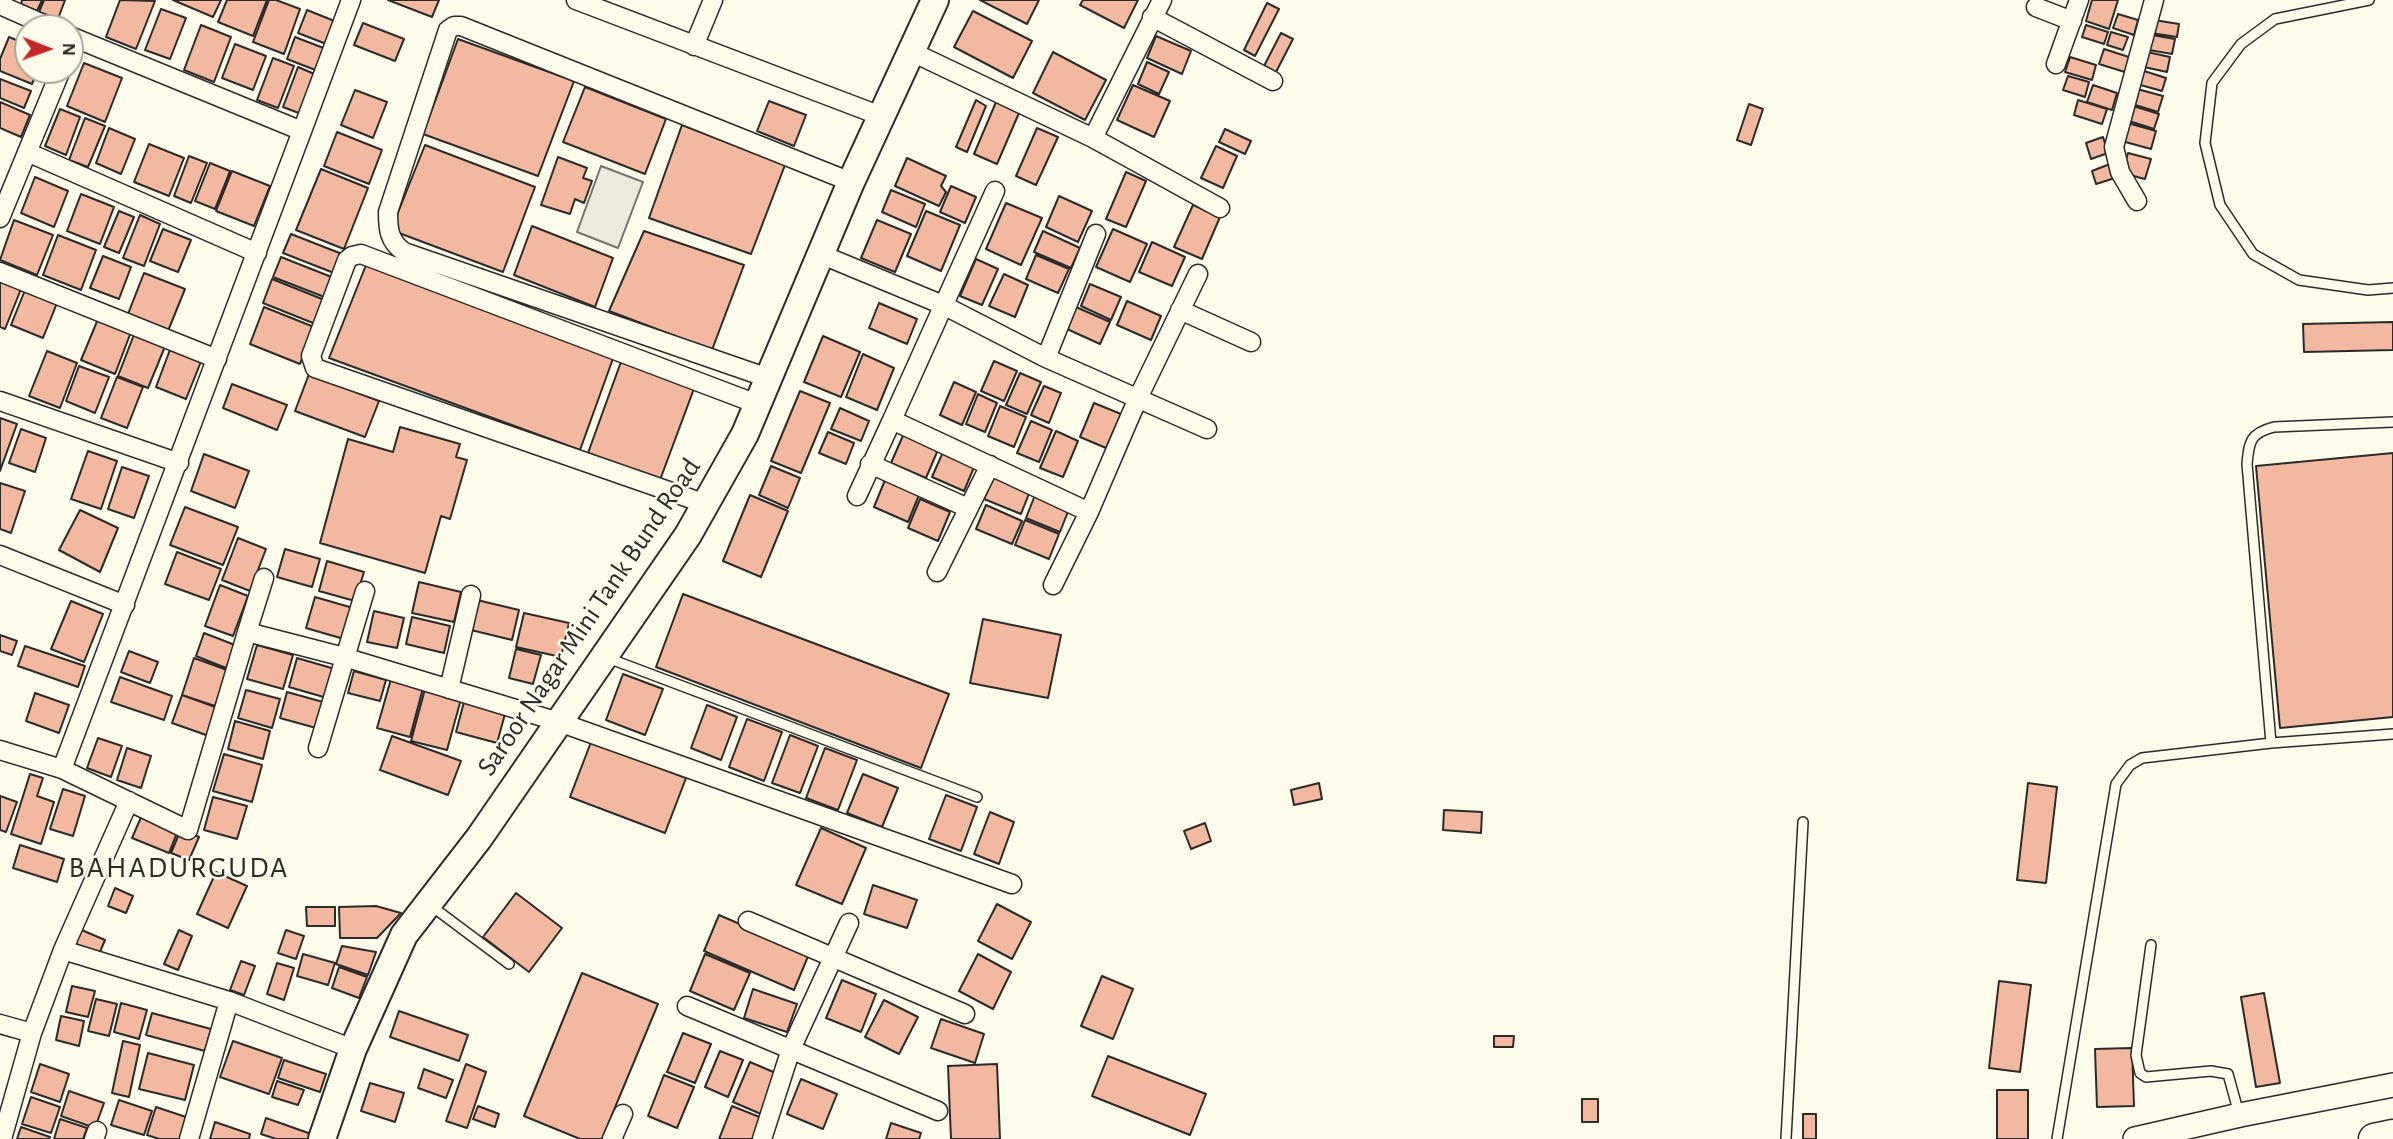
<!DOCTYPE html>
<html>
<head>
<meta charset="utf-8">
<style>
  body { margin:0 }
  #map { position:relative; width:2393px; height:1139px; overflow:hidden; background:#fdfbea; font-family:"Alegreya Sans",sans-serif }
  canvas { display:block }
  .north { position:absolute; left:14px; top:14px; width:70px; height:70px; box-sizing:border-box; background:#fdfbea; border:2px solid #a9a89e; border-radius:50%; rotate:91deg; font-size:19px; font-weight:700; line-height:28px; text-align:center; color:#2b2b2b }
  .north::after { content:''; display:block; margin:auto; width:24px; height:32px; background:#c62828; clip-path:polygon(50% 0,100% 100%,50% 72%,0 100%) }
</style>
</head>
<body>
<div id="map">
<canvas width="2393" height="1139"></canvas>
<div class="north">N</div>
</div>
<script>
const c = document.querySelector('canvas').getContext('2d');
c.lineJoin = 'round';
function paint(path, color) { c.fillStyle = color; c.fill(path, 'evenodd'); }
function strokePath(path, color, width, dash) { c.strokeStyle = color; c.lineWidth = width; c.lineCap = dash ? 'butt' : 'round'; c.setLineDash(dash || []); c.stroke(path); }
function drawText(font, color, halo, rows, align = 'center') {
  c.font = font + ' "Alegreya Sans",sans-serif'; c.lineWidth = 5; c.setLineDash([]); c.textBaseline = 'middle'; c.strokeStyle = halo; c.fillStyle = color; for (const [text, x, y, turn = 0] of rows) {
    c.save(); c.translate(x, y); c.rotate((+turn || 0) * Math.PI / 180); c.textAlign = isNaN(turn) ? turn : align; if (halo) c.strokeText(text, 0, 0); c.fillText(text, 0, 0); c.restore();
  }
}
const green = new Path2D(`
  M 601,166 L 643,182 L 618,248 L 577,232 Z`);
paint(green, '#ecebdb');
strokePath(green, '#74746e', 2);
const building = new Path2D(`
  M 22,0 L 42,0 L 37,11 L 21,4 Z
  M 44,0 L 65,0 L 58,19 L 39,12 Z
  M 120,0 L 155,1 L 136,49 L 106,37 Z
  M 173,0 L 221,0 L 213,17 Z
  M 227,0 L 267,0 L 253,36 L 218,22 Z
  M 269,0 L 276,0 L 300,9 L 284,54 L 253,42 Z
  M 388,0 L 439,0 L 432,17 Z
  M 980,0 L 1039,0 L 1027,24 Z
  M 1083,0 L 1138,0 L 1124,28 L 1080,5 Z
  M 2092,0 L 2118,0 L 2109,29 L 2086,21 Z
  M 1267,3 L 1279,9 L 1255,56 L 1244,50 Z
  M 161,9 L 186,18 L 170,59 L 145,50 Z
  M 307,10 L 337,22 L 329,45 L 298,33 Z
  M 973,11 L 1032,41 L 1013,78 L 954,47 Z
  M 2118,14 L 2138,20 L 2134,35 L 2113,28 Z
  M 2154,20 L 2179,24 L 2177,37 L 2151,33 Z
  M 363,23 L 404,39 L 395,61 L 354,45 Z
  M 201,25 L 231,37 L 214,82 L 184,70 Z
  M 2086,25 L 2108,32 L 2104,44 L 2082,37 Z
  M 2111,32 L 2128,37 L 2123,50 L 2107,45 Z
  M 1281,33 L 1293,39 L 1276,72 L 1264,66 Z
  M 2152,35 L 2175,39 L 2172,54 L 2149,50 Z
  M 1156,36 L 1191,51 L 1182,74 L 1147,58 Z
  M 9,37 L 28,45 L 28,70 L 38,70 L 32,84 L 0,71 L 0,59 Z
  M 295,37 L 326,49 L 318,71 L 287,59 Z
  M 458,39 L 574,81 L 538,176 L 423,134 Z
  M 235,44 L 266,56 L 253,90 L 222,78 Z
  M 2104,49 L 2132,58 L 2128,73 L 2099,64 Z
  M 1053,52 L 1106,80 L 1085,120 L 1033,93 Z
  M 2147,52 L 2170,57 L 2167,72 L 2144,67 Z
  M 2070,57 L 2096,65 L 2092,80 L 2065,72 Z
  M 273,58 L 294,66 L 278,108 L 257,100 Z
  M 1147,62 L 1169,72 L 1159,94 L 1138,84 Z
  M 84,63 L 122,78 L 105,122 L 67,106 Z
  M 298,67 L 319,76 L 304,115 L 283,107 Z
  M 2141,70 L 2166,78 L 2162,91 L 2137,84 Z
  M 2068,76 L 2089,82 L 2085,97 L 2063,90 Z
  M 0,79 L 31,91 L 24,108 L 0,98 Z
  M 1133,85 L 1170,101 L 1154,137 L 1117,120 Z
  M 2093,85 L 2117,93 L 2112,110 L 2087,102 Z
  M 585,87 L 666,119 L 645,174 L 563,142 Z
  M 2137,89 L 2163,96 L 2158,112 L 2132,104 Z
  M 355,90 L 387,102 L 373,138 L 341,125 Z
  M 976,100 L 986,106 L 967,152 L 956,147 Z
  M 2078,100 L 2107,109 L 2102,124 L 2074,115 Z
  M 769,101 L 806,115 L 794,146 L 757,131 Z
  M 0,102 L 30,115 L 21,137 L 0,128 Z
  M 996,102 L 1019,113 L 997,164 L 974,154 Z
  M 1749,104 L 1763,109 L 1751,145 L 1737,140 Z
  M 2130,105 L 2159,114 L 2154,129 L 2126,120 Z
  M 60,109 L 80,117 L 66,155 L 45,146 Z
  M 85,118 L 105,126 L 88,167 L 69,160 Z
  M 2124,122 L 2156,131 L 2151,149 L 2118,140 Z
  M 682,125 L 785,165 L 751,254 L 649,218 Z
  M 109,128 L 135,139 L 121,174 L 96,163 Z
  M 1037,128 L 1058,137 L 1036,185 L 1016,176 Z
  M 1225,129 L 1251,141 L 1245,154 L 1219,142 Z
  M 337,132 L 382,150 L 369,184 L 324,166 Z
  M 2103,137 L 2108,153 L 2091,159 L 2086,143 Z
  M 149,144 L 184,158 L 169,196 L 134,182 Z
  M 425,145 L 535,187 L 503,272 L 391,230 Z
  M 1216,146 L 1237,156 L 1223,188 L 1201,178 Z
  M 2128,153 L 2151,159 L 2145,179 L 2122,173 Z
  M 189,156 L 207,163 L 191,203 L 174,196 Z
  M 558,157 L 587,168 L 583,178 L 592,181 L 584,203 L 575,199 L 570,214 L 541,205 Z
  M 907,158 L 946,176 L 941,186 L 946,192 L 939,206 L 895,186 Z
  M 210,163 L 230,171 L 215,209 L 195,201 Z
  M 2110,164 L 2115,178 L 2096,184 L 2092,171 Z
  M 321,169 L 368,188 L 344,249 L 296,230 Z
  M 232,171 L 270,186 L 254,226 L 216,211 Z
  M 1126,172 L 1146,181 L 1126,227 L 1106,219 Z
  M 35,177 L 68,191 L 54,227 L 21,213 Z
  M 951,186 L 976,197 L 965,223 L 940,212 Z
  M 891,190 L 925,204 L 916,227 L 882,212 Z
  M 81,194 L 114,207 L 100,244 L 67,231 Z
  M 1059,196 L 1092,211 L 1078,242 L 1046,227 Z
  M 1006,203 L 1042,218 L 1021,265 L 986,249 Z
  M 1193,205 L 1220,217 L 1202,259 L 1174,247 Z
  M 119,211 L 134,217 L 119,253 L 104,247 Z
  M 926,211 L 960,225 L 941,271 L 907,256 Z
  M 140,215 L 160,224 L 144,266 L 123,258 Z
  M 14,220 L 53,235 L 37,275 L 0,260 Z
  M 877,220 L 911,234 L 895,272 L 861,258 Z
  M 532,226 L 613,258 L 595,307 L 514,275 Z
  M 163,229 L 191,240 L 178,272 L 150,261 Z
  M 1113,229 L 1147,244 L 1130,282 L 1096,267 Z
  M 644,231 L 744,265 L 712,350 L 609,311 Z
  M 1043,231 L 1080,248 L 1071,268 L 1034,252 Z
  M 291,234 L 342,254 L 334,273 L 283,253 Z
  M 58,235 L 96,250 L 81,290 L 43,275 Z
  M 1152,242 L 1185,257 L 1172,286 L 1139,272 Z
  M 1036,255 L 1069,269 L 1058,293 L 1026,279 Z
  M 103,256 L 131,267 L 119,299 L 90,288 Z
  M 281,257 L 334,278 L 327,298 L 273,277 Z
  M 976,259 L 998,269 L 982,305 L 960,296 Z
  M 368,260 L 615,353 L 580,450 L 329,358 Z
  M 144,273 L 185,289 L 168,331 L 128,314 Z
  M 1004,274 L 1028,285 L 1015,317 L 989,306 Z
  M 272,279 L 327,301 L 318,325 L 263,303 Z
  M 0,281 L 21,289 L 5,329 L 0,327 Z
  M 1090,284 L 1121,297 L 1111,320 L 1081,306 Z
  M 25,290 L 57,303 L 43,338 L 11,325 Z
  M 1127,301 L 1161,316 L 1151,340 L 1117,325 Z
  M 879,303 L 917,319 L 907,344 L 869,328 Z
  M 264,307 L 314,327 L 300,364 L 250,344 Z
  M 1076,307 L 1110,322 L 1100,344 L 1067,329 Z
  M 98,319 L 131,332 L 115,374 L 81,360 Z
  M 2393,322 L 2393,350 L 2304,352 L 2303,324 Z
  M 135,332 L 166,344 L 148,388 L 118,376 Z
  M 823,336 L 860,352 L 841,397 L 804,382 Z
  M 171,347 L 202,359 L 186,399 L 156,387 Z
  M 47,351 L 77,363 L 60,408 L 29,396 Z
  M 863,354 L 894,368 L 877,410 L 846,397 Z
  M 622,359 L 695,386 L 660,480 L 588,453 Z
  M 994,361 L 1017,371 L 1004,401 L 981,391 Z
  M 79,366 L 109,377 L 95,413 L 66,401 Z
  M 1020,373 L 1041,382 L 1027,414 L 1006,405 Z
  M 309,374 L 379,401 L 365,437 L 295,411 Z
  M 117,377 L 143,387 L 127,428 L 101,418 Z
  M 954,382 L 976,392 L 962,425 L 940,415 Z
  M 232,384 L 287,405 L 277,430 L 223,408 Z
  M 1044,386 L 1061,393 L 1049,423 L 1031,415 Z
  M 800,391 L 830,403 L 801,473 L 771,461 Z
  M 978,394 L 997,403 L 985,432 L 966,424 Z
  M 1094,403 L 1121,414 L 1106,448 L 1080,437 Z
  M 1000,406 L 1026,417 L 1014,447 L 988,436 Z
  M 840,408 L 869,421 L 861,441 L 831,429 Z
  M 0,418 L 17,424 L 0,471 Z
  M 1031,421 L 1052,430 L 1039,462 L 1017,453 Z
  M 400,427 L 460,444 L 456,457 L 467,460 L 450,519 L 441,516 L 425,573 L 320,543 L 348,439 L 393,452 Z
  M 21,429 L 46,438 L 35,472 L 9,463 Z
  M 905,431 L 940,445 L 926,478 L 891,463 Z
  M 1056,431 L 1078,441 L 1063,477 L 1040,468 Z
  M 828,432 L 854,443 L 846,464 L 819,453 Z
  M 88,451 L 117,461 L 101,509 L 71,499 Z
  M 943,452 L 975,465 L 964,491 L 932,477 Z
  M 2393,453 L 2393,717 L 2280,728 L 2256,466 Z
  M 204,454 L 249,471 L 235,508 L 191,491 Z
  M 771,466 L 800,478 L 788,508 L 759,495 Z
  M 122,467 L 149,476 L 134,518 L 108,509 Z
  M 994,476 L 1030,491 L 1021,514 L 984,499 Z
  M 885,480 L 919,495 L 908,522 L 874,507 Z
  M 0,483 L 25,491 L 11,533 L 0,529 Z
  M 750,495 L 788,511 L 761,577 L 723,561 Z
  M 1035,495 L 1069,509 L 1060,532 L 1026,518 Z
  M 920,499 L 950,512 L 938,541 L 908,528 Z
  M 986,505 L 1022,521 L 1012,544 L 976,529 Z
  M 185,507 L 238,527 L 223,565 L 170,545 Z
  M 80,510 L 118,528 L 100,572 L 59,550 Z
  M 1025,520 L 1059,534 L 1049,559 L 1015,545 Z
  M 238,538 L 266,549 L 250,591 L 222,580 Z
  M 285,549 L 320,559 L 312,587 L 277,577 Z
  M 177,552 L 221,569 L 209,600 L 165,584 Z
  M 327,561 L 364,572 L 355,601 L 319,591 Z
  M 419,582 L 461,592 L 454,622 L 412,613 Z
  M 220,585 L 248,596 L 233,636 L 205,626 Z
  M 683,594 L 949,694 L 921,768 L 656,667 Z
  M 315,597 L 353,608 L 344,639 L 306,628 Z
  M 477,600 L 519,610 L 512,640 L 471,630 Z
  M 71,601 L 103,614 L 84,662 L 51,649 Z
  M 374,611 L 404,618 L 397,648 L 367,642 Z
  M 524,613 L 569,623 L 561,657 L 516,647 Z
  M 412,617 L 450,626 L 444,653 L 406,644 Z
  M 983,619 L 1061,635 L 1048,698 L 970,683 Z
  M 204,633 L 235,645 L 226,668 L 196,656 Z
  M 0,635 L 17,641 L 12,655 L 0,651 Z
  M 257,645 L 293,655 L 283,689 L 247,679 Z
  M 25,646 L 85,666 L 78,687 L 18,666 Z
  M 516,649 L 541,655 L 533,684 L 509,678 Z
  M 129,651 L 158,662 L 150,683 L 121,672 Z
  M 194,658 L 227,670 L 215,706 L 182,695 Z
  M 297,658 L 335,669 L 327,698 L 289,687 Z
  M 354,671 L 386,680 L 380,701 L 348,693 Z
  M 623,674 L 663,689 L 645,735 L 606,720 Z
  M 120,677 L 172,696 L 164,720 L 111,702 Z
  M 391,679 L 423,688 L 410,737 L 377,728 Z
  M 425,689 L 461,699 L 447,750 L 411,741 Z
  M 246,690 L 280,699 L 272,728 L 238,718 Z
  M 287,692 L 323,702 L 316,728 L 280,718 Z
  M 35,693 L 69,705 L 59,733 L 26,721 Z
  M 182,695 L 218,708 L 209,736 L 172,723 Z
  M 464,702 L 505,714 L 497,743 L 456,732 Z
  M 707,705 L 737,717 L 721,760 L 691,748 Z
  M 747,719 L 782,732 L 764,781 L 729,767 Z
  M 235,721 L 270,731 L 263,759 L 228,749 Z
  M 790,735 L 818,746 L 800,793 L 772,783 Z
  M 392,736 L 461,761 L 448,795 L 380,770 Z
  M 98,738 L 122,746 L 111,777 L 87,768 Z
  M 591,742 L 686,778 L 665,833 L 570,797 Z
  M 127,748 L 151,756 L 141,788 L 117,780 Z
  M 825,748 L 857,760 L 838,810 L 806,798 Z
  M 224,754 L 262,765 L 252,802 L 213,791 Z
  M 30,774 L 43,778 L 37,796 L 54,802 L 41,844 L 11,834 Z
  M 863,774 L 898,788 L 882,827 L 847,813 Z
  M 1319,783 L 1322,799 L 1294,805 L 1291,790 Z
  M 2028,783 L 2057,787 L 2046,883 L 2017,880 Z
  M 63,789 L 85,796 L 73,836 L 50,829 Z
  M 946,795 L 977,807 L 961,851 L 929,839 Z
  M 0,796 L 17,802 L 6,832 L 0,830 Z
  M 213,797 L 247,806 L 237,839 L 204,830 Z
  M 1444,810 L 1482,812 L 1481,833 L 1443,830 Z
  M 990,812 L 1014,822 L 999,864 L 974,854 Z
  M 142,815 L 178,830 L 169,853 L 132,838 Z
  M 1205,823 L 1211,841 L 1191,849 L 1184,831 Z
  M 821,828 L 866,848 L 842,904 L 796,885 Z
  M 181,829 L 199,837 L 189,860 L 171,853 Z
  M 20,845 L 64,859 L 57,882 L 13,868 Z
  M 216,872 L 247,886 L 228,928 L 197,914 Z
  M 873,885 L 917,900 L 907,928 L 864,914 Z
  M 115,888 L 133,896 L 126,913 L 108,906 Z
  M 516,893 L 562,928 L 529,972 L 483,937 Z
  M 997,904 L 1031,922 L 1012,959 L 978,941 Z
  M 376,906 L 401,913 L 377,938 L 340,938 L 339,907 Z
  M 306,907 L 335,907 L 335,926 L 307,926 Z
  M 719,915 L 809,954 L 794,990 L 704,951 Z
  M 77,928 L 105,940 L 99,954 L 71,942 Z
  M 179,930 L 192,936 L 178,970 L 164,964 Z
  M 286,930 L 304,936 L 296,959 L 278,953 Z
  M 342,946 L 376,952 L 368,975 L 336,964 Z
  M 303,954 L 335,963 L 328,985 L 297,976 Z
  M 705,954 L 750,973 L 734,1010 L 690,991 Z
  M 978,954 L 1011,972 L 993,1009 L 959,991 Z
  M 241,961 L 255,966 L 244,995 L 230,990 Z
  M 277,963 L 294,968 L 284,1000 L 267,994 Z
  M 339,967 L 367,977 L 359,998 L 332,988 Z
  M 582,973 L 658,1004 L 602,1139 L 580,1139 L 524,1116 Z
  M 1102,976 L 1133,989 L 1113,1039 L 1081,1026 Z
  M 842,980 L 876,994 L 861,1032 L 826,1018 Z
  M 1999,981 L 2031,985 L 2020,1072 L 1989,1068 Z
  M 72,986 L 95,991 L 88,1017 L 66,1012 Z
  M 753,989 L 797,1004 L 787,1032 L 744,1018 Z
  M 2264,993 L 2280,1083 L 2256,1087 L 2241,997 Z
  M 96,999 L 117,1004 L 109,1036 L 88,1031 Z
  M 884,1000 L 918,1017 L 899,1054 L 865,1037 Z
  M 121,1003 L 147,1010 L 139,1039 L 114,1032 Z
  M 399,1011 L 468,1035 L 459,1061 L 390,1037 Z
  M 152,1013 L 211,1029 L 205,1051 L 146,1035 Z
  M 61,1016 L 84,1021 L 79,1046 L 56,1040 Z
  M 941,1019 L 984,1034 L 975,1063 L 931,1048 Z
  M 683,1033 L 711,1044 L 695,1083 L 667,1072 Z
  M 1494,1036 L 1514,1036 L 1513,1047 L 1494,1047 Z
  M 123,1041 L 140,1045 L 129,1097 L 112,1093 Z
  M 233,1041 L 282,1058 L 269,1094 L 220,1077 Z
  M 2132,1048 L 2134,1106 L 2097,1107 L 2095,1049 Z
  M 720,1051 L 743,1060 L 728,1097 L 705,1087 Z
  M 148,1053 L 194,1065 L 185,1100 L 139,1089 Z
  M 1108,1056 L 1206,1094 L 1190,1135 L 1092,1096 Z
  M 284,1060 L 326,1074 L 320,1092 L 278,1078 Z
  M 750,1062 L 778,1074 L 761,1114 L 733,1102 Z
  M 40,1064 L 69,1074 L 60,1102 L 31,1092 Z
  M 466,1064 L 486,1072 L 467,1128 L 446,1121 Z
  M 997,1064 L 1000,1139 L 951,1139 L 948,1066 Z
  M 424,1069 L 453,1080 L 446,1098 L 418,1088 Z
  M 664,1075 L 694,1087 L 677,1128 L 648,1116 Z
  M 801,1079 L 837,1094 L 823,1129 L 787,1114 Z
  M 277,1081 L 304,1090 L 298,1105 L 272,1097 Z
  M 370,1083 L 404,1093 L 395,1122 L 361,1111 Z
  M 1997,1090 L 2028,1090 L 2028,1139 L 1997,1139 Z
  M 69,1091 L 104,1103 L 95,1128 L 61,1116 Z
  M 31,1097 L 60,1107 L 51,1133 L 22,1124 Z
  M 1582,1099 L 1598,1099 L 1598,1122 L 1582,1122 Z
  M 119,1100 L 152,1111 L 144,1135 L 111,1125 Z
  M 478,1106 L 499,1114 L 495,1127 L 473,1119 Z
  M 732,1106 L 762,1118 L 754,1139 L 719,1139 Z
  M 156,1107 L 189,1118 L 182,1139 L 159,1139 L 147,1135 Z
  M 1803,1114 L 1816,1114 L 1816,1139 L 1803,1139 Z
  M 266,1118 L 314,1135 L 313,1139 L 276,1139 L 261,1134 Z
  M 60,1119 L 87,1128 L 83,1139 L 54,1139 Z
  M 215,1122 L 250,1134 L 249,1139 L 210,1139 Z
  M 891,1123 L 921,1133 L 919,1139 L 886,1139 Z
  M 21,1127 L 50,1137 L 49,1139 L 17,1139 Z`);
paint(building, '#f2b8a0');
strokePath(building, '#2b2b2b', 2);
const service = new Path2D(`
  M 2369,0 L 2275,19 L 2241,44 L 2212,83 L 2205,143 L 2220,205 L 2253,254 L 2299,280 L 2368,290 L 2393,288
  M 2393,422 L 2274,427 C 2250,433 2249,442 2247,464 L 2271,743 L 2393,734
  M 605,657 L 977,797
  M 430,905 L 509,964
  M 2151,945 L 2136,1055 L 2140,1073 L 2146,1077 L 2211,1071 L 2228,1074 L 2239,1114
  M 1786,1139 L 1803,822
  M 2057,1139 L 2116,784 L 2130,765 L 2142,758 L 2271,743`);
const minor = new Path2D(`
  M 576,0 L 881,116
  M 0,5 L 52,28
  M 2036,7 L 2072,21
  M 1152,17 L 1273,81
  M 70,36 L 302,131 L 351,0
  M 694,46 L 713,0
  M 912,52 L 1093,138 L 1220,208
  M 2056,64 L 2079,0
  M 1093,138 L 1162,0
  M 27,152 L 257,253
  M 995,191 L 892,420 L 1089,512
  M 2137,201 L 2120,172 L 2114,147 L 2154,0
  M 0,218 L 61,70
  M 820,254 L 943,305 L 1046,358 L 1207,429
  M 0,272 L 217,359
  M 1180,310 L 1251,342
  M 1046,358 L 1096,234
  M 768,378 L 404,252 C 389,241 388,230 388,212 L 448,30 L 454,26 L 461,26 L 851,182
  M 0,401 L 179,463
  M 870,464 L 968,508
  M 857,496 L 892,420
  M 706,504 L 315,368 L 311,356 L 347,260 L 352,256 L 361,254 L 757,404
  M 0,555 L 125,605
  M 937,572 L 990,465
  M 1053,585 L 1089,512 L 1138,398 L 1198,274
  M 247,632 L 264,578
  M 449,689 L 471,595
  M 318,748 L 365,591
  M 0,750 L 62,769 L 188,830 L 247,632 L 344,657 L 559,722 L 1012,884
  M 62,769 L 302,131
  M 748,921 L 965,1014
  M 63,950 L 229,1001 L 353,1049
  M 687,1006 L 938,1111
  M 0,1024 L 32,1033
  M 2,1139 L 32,1033 L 63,950 L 129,801
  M 94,1139 L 97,1131
  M 189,1139 L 229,1001
  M 612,1139 L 623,1114
  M 762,1139 L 791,1049 L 849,923`);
const tertiary = new Path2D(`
  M 2135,1139 L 2240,1115 L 2393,1085`);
const secondary = new Path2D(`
  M 322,1139 L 353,1049 L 404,935 L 479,838 L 688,535 L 745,434 L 851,182 L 935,0`);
const trunk = new Path2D(`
  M 2374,1139 L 2393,1135`);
strokePath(service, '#2b2b2b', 12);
strokePath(minor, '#2b2b2b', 21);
strokePath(tertiary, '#2b2b2b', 26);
strokePath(secondary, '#2b2b2b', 30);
strokePath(trunk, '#2b2b2b', 33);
strokePath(service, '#fdfbea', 9);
strokePath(minor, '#fdfbea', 18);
strokePath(tertiary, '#fdfbea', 23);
strokePath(secondary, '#fdfbea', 26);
strokePath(trunk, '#fdfbea', 30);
drawText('28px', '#2b2b2b', '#fdfbea', [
  ["Saroor Nagar Mini Tank Bund Road",589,617,-56]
]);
c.letterSpacing = '2px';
drawText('30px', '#2b2b2b', '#fdfbea', [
  ["BAHADURGUDA",179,868]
]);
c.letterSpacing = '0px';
</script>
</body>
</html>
